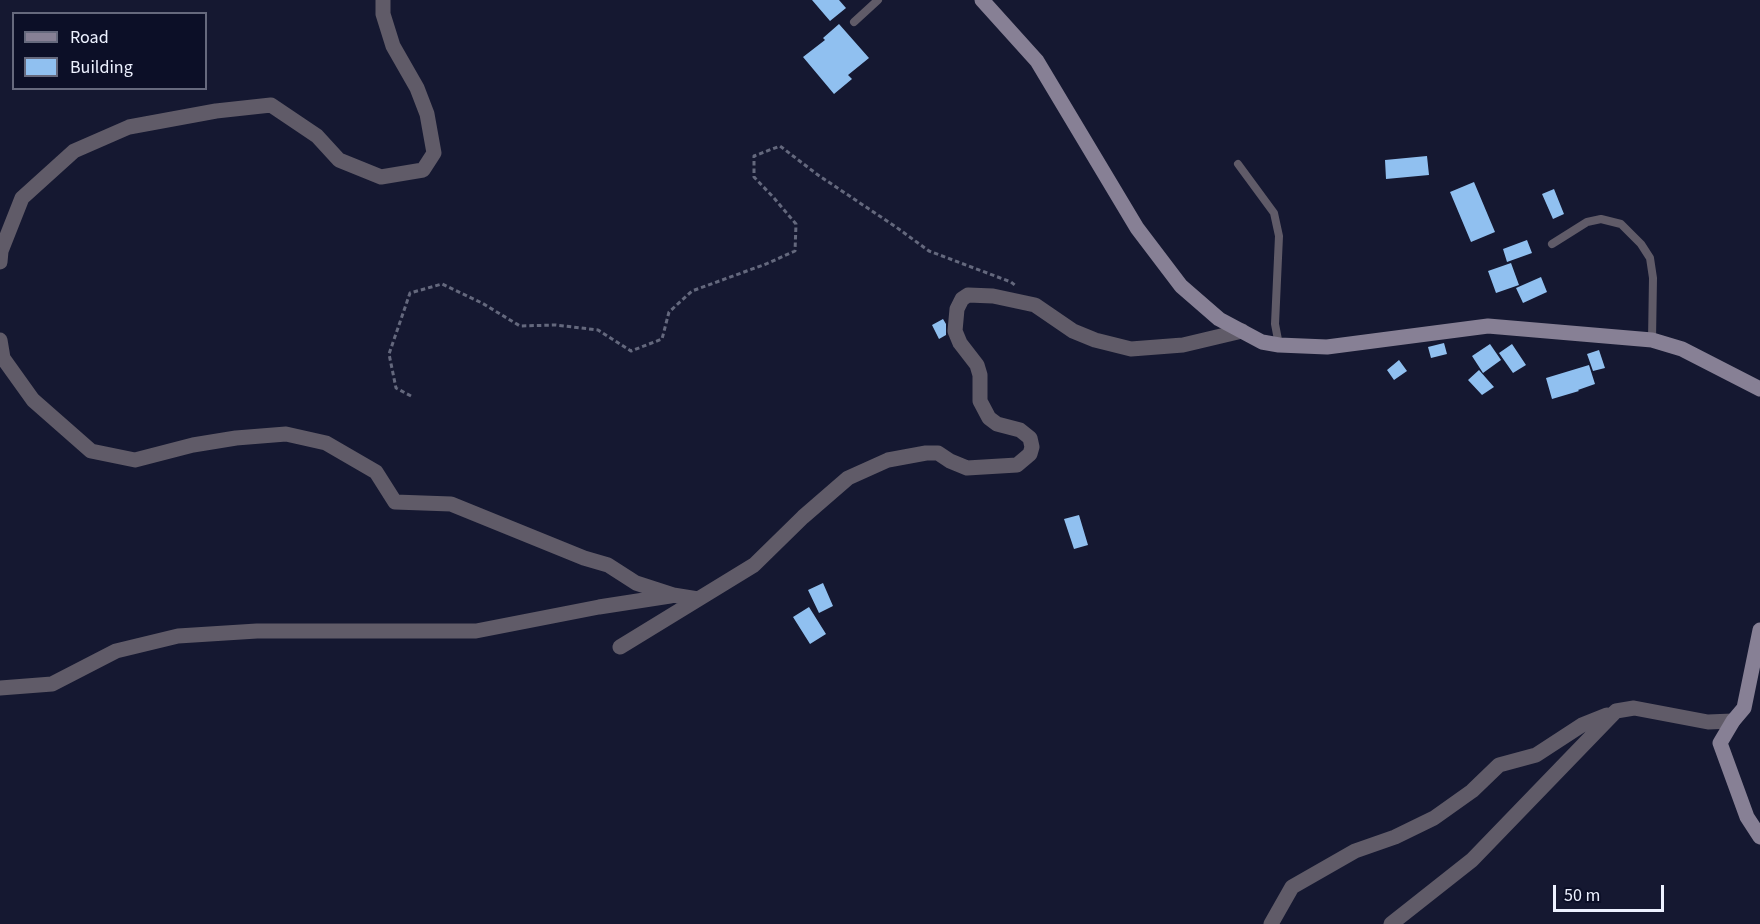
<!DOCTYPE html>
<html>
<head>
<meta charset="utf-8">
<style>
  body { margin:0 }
  #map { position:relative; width:1760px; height:924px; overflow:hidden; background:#151831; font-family:"Source Sans 3",sans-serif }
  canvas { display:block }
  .legend { position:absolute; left:12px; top:12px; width:195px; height:78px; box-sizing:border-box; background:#0c0f27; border:2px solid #66697d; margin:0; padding:8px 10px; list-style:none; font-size:18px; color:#edf1ff }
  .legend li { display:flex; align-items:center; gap:12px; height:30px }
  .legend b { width:30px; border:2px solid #66697d }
  .scale { position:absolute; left:1553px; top:885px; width:111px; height:27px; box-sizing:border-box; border:3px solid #edf1ff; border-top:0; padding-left:8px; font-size:18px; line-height:21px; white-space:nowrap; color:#edf1ff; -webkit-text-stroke:4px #0c0f27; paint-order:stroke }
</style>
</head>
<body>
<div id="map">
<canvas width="1760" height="924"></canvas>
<ul class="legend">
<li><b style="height:8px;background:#878095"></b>Road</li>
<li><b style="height:16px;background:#90c0f0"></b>Building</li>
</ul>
<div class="scale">50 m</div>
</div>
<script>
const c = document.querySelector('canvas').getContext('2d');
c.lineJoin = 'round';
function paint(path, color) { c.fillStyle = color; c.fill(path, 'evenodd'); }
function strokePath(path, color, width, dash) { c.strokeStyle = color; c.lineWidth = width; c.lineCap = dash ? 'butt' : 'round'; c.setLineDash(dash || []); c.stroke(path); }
paint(new Path2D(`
  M 812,0 L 839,0 L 846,8 L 830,21 Z
  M 839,24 L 869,58 L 848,75 L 852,79 L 834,94 L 803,57 L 825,40 L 823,38 Z
  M 1427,156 L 1429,175 L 1386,179 L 1385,160 Z
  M 1474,182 L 1495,232 L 1471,242 L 1450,192 Z
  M 1554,189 L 1564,214 L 1553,219 L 1542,194 Z
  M 1527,240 L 1532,253 L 1507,262 L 1503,249 Z
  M 1511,263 L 1519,285 L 1496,293 L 1488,271 Z
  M 1541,277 L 1547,292 L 1523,303 L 1516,288 Z
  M 943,319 L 946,324 L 946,335 L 939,339 L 932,325 Z
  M 1444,343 L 1447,354 L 1431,358 L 1428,347 Z
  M 1490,344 L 1501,360 L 1483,373 L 1472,356 Z
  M 1512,344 L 1526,365 L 1513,373 L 1499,353 Z
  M 1599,350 L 1605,368 L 1593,371 L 1587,354 Z
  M 1399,360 L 1407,371 L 1394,380 L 1387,370 Z
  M 1589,365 L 1595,384 L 1578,390 L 1579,391 L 1552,399 L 1546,378 Z
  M 1479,370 L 1494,387 L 1482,395 L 1468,380 Z
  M 1079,515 L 1088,545 L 1074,549 L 1064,519 Z
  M 823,583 L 833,606 L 819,613 L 808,590 Z
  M 809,607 L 826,634 L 810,644 L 793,617 Z`), '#90c0f0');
strokePath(new Path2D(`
  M 411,396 L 396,388 L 389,354 L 410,293 L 442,284 L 482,303 L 520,326 L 556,325 L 598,330 L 631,351 L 662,339 L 669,312 L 692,291 L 766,264 L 795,251 L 796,224 L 774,198 L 754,177 L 754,156 L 780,146 L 818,175 L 896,227 L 929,251 L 1011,282 L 1016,286`), '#64687d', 3, [4.5, 3]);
strokePath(new Path2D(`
  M 854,22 L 878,0
  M 1238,164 L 1274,213 L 1279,236 L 1275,324 L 1279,345
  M 1552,244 L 1587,222 L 1601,219 L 1621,224 L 1641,244 L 1650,258 L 1653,278 L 1652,340`), '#605b68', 8);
strokePath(new Path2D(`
  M 0,262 L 1,251 L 22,198 L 74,151 L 129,127 L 216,111 L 271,105 L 317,136 L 339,160 L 381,177 L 423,170 L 434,153 L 427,114 L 417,88 L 393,46 L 383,14 L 383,0
  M 0,340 L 3,358 L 33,400 L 91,451 L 135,460 L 193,445 L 236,438 L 286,434 L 326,443 L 376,472 L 395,502 L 451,504 L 584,558 L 608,565 L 636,583 L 673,595 L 698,599
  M 620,647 L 754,565 L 803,517 L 848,478 L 888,460 L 926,453 L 938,453 L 950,461 L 967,468 L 1017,465 L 1030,454 L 1032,447 L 1030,438 L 1020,430 L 997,424 L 989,418 L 980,401 L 980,375 L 977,365 L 960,343 L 955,331 L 957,309 L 962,299 L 968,295 L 993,296 L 1035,305 L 1073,331 L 1095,340 L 1131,349 L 1183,345 L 1242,331
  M 0,688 L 52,684 L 116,651 L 178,636 L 257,631 L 476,631 L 599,607 L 670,596
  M 1271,924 L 1292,887 L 1355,851 L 1395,837 L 1434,818 L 1472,791 L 1499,765 L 1536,755 L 1582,725 L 1607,715
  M 1391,924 L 1472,860 L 1616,711 L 1634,708 L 1708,722 L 1733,721`), '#605b68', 15);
strokePath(new Path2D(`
  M 982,0 L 1037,61 L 1137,228 L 1181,286 L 1219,319 L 1262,342 L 1279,345 L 1327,347 L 1488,326 L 1652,340 L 1682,349 L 1760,389
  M 1760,630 L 1744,708 L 1733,721 L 1720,743 L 1747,817 L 1760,837`), '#878095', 15);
</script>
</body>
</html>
